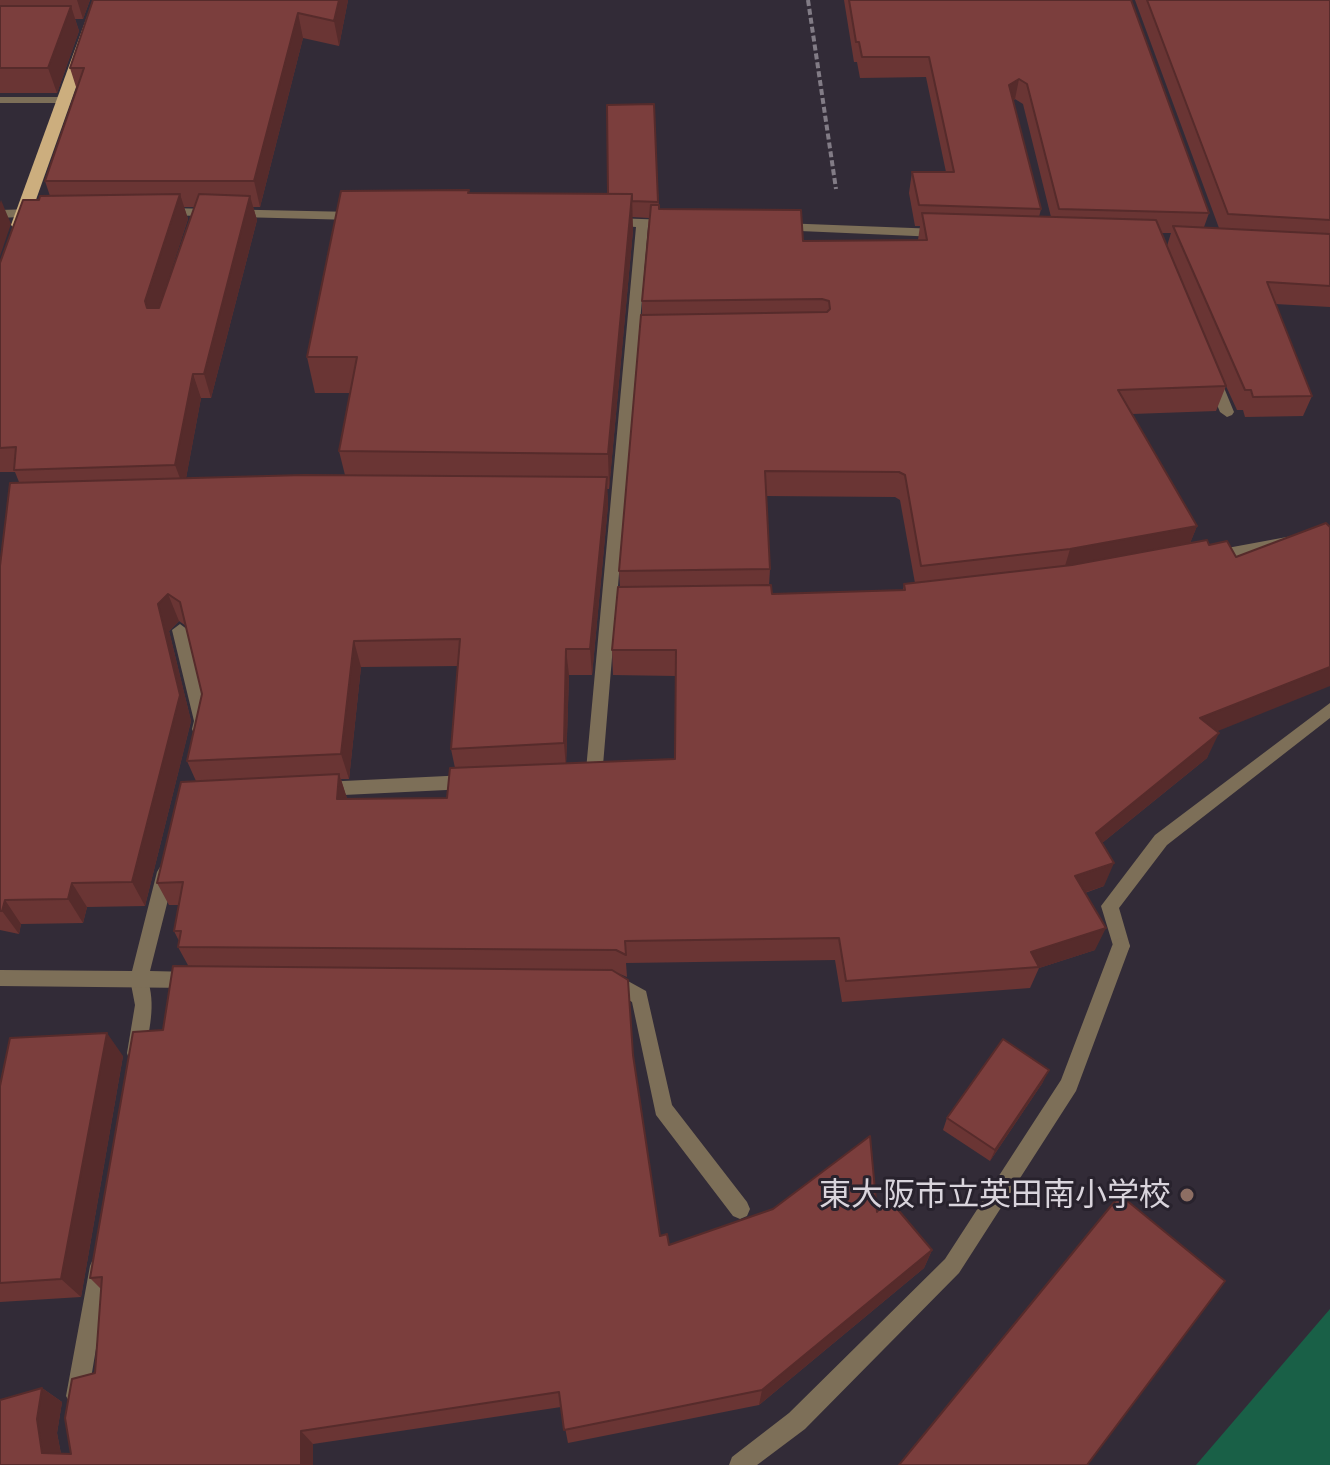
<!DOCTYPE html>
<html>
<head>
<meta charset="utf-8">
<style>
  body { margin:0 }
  canvas { display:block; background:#322b37 }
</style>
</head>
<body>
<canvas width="1330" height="1465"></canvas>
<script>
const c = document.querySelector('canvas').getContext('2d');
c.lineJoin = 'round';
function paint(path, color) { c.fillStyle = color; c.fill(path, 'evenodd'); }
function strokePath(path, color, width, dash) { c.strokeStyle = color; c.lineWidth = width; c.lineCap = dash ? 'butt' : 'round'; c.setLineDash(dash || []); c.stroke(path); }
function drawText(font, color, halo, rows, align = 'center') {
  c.font = font + ' "Public Sans","Noto Sans JP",sans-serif'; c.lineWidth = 6; c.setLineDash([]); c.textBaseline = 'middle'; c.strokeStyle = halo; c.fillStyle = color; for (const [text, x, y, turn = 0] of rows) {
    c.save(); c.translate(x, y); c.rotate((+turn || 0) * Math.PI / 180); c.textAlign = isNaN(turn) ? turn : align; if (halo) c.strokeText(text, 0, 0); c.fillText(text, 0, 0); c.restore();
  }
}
paint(new Path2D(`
  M 1330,1309 L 1330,1465 L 1196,1465 Z`), '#196047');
strokePath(new Path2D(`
  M 808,0 L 836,189`), '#827c86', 4, [6, 3]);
paint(new Path2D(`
  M 0,97 L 64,97 L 70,100 L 64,103 L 0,103 Z
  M 1330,703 L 1330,718 L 1167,845 L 1119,908 L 1130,946 L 1127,952 L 1121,954 L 1115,952 L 1101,906 L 1155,835 Z
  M 139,971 L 145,973 C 157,1000 150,1026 145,1053 L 143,1059 L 136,1062 L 129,1059 L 127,1053 L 135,1005 L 130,979 L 133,973 Z
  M 617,975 L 646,991 L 672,1105 L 747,1202 L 750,1209 L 747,1216 L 740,1219 L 733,1216 L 656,1115 L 632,1002 L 611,989 L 608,983 L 611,977 Z
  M 100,1256 L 107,1259 L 110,1266 L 88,1396 L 84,1403 L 77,1407 L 70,1403 L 66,1396 L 90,1266 L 93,1259 Z`), '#7d6f58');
paint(new Path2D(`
  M 166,208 L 354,212 L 360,216 L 354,220 L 162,215 L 162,209 Z
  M 34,209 L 38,210 L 38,216 L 0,218 L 0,210 Z
  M 613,218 L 670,220 L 676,224 L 670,228 L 648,227 L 602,777 L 600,782 L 581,782 L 579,777 L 581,772 L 586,770 L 636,227 L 609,225 L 607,222 Z
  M 781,223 L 938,229 L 944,233 L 938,237 L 777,230 L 775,227 Z
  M 1213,374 L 1220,378 L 1234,412 L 1232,415 L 1227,417 L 1220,412 L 1206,378 Z
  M 1330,529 L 1330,539 L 1211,561 L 1204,556 L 1211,551 Z
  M 180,624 L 188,630 L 210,721 L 206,734 L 194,734 L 192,729 L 194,721 L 172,630 Z
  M 467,775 L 473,777 L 475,782 L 473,787 L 467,789 L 323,796 L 317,794 L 315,789 L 317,784 L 323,782 Z
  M 166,865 L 172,867 L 175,872 L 150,971 L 192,972 L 198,974 L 201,980 L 198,986 L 192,988 L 0,986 L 0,970 L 132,971 L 157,872 L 160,867 Z
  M 1121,938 L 1127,940 L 1130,946 L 1076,1091 L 959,1273 L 805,1429 L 757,1465 L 729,1465 L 732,1457 L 789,1413 L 945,1259 L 1061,1080 L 1112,946 L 1115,940 Z`), '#7d6f58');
paint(new Path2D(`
  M 93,0 L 107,0 L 27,225 L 19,230 L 14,228 L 11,225 Z`), '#ccae7e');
paint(new Path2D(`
  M 0,0 L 90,0 L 83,19 L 75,19 L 79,31 L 57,93 L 0,93 Z
  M 93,0 L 348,0 L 339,46 L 303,38 L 260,207 L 253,207 L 257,220 L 211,398 L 201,398 L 186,478 L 345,475 L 339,451 L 350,393 L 315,393 L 307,357 L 469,193 L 608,194 L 654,104 L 659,209 L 803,241 L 918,240 L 920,226 L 915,226 L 909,193 L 912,172 L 946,172 L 926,77 L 860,78 L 857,62 L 854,62 L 844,0 L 1131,0 L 1209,213 L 1204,227 L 1219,228 L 1135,0 L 1330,0 L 1330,307 L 1275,304 L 1312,396 L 1303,416 L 1245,417 L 1243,410 L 1237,410 L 1226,386 L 1216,411 L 1132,414 L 1197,526 L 1190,543 L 1217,731 L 1207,758 L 1102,843 L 1104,886 L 1085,893 L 1095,950 L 1039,968 L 1030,988 L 842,1002 L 835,960 L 626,963 L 627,977 L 615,972 L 633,1055 L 660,1236 L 669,1245 L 877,1212 L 932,1250 L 924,1268 L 759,1405 L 568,1443 L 561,1407 L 313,1444 L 313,1465 L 0,1465 L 42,1388 L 62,1402 L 57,1433 L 61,1454 L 71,1454 L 95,1373 L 101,1289 L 90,1278 L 163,1030 L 189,967 L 178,947 L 179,941 L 174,931 L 179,905 L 169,905 L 157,883 L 196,781 L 187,761 L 202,694 L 186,626 L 179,621 L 169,631 L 191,721 L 145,906 L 87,907 L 83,923 L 21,924 L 19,934 L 0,930 L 0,566 L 19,482 L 15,472 L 0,472 L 0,263 L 39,200 L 50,196 L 45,181 L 77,90 L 70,68 ZM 1015,99 L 1023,104 L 1051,217 L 1039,217 L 1041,209 L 1013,101 ZM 184,207 L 195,207 L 159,307 L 188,219 ZM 632,217 L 649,218 L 642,301 L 642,315 L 619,571 L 620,587 L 612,650 L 613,675 L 676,676 L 675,759 L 566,764 L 569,675 L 592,675 L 608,505 L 607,489 L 609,489 L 633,230 ZM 1161,233 L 1171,233 L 1167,246 ZM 766,496 L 895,497 L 900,500 L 915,583 L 904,584 L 903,590 L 772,594 L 769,586 L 770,569 ZM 458,666 L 451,749 L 455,768 L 447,798 L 347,799 L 341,779 L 349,779 L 361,667 Z
  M 123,1056 L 81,1297 L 0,1302 L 0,1086 Z
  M 1043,1082 L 990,1161 L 943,1130 L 947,1118 Z`), '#6a3534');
paint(new Path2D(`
  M 77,0 L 90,0 L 83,19 Z
  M 339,0 L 348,0 L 339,46 L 334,21 Z
  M 71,6 L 79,31 L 57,93 L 48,68 Z
  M 298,13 L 303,38 L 260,207 L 254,181 Z
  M 1019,79 L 1015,99 L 1005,106 L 1009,85 Z
  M 180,194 L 188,219 L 153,326 L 145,301 Z
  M 632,194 L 633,230 L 609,489 L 608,454 Z
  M 250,196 L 257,220 L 211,398 L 204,374 Z
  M 1,200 L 11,224 L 0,256 L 0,203 Z
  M 193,374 L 201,398 L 184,489 L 175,465 Z
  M 607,477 L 608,505 L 592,675 L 590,649 Z
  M 1197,526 L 1187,551 L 1063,573 L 1070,549 Z
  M 168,594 L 179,621 L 169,631 L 191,721 L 145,906 L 132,882 L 158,604 Z
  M 354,641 L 361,667 L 349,779 L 341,754 Z
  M 566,649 L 569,675 L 566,769 L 564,743 Z
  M 1330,667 L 1330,686 L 1188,743 L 1200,718 Z
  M 1219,733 L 1207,758 L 1086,856 L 1096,833 Z
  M 339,774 L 347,798 L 344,823 L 337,799 Z
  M 1114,863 L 1104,886 L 1065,899 L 1075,876 Z
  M 72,883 L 87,907 L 83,923 L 68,899 Z
  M 5,900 L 21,924 L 19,934 L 2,911 Z
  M 1106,928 L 1095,950 L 1039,968 L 1031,952 Z
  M 107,1033 L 123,1056 L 81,1297 L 61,1279 Z
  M 1049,1070 L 1043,1082 L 990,1161 L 995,1150 Z
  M 932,1250 L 924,1268 L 759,1405 L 762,1390 Z
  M 42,1388 L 62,1402 L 57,1433 L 63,1465 L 42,1453 L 37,1419 Z
  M 301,1431 L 313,1444 L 313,1465 L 301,1465 Z`), '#562b2b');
const building = new Path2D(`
  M 93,0 L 339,0 L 334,21 L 298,13 L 254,181 L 45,181 L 84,68 L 70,68 Z
  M 849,0 L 1131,0 L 1209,213 L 1059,209 L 1027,84 L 1019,79 L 1009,85 L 1041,209 L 919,205 L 912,172 L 954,172 L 929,57 L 862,57 L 859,42 L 856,42 Z
  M 1147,0 L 1330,0 L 1330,220 L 1228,214 Z
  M 0,6 L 71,6 L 48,68 L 0,68 Z
  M 654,104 L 658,202 L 632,201 L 632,194 L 608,194 L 607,105 Z
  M 469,190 L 468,193 L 632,194 L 608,454 L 339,451 L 357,357 L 307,357 L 341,191 Z
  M 180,194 L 145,301 L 147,308 L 159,308 L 199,194 L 250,196 L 204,374 L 193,374 L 175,465 L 14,470 L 16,447 L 0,448 L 0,263 L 23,200 L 39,200 L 40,196 Z
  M 651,205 L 659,205 L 659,209 L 801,210 L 803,241 L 927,240 L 922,213 L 1156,220 L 1226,386 L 1118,390 L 1197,526 L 1070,549 L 921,566 L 905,475 L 899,472 L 765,471 L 770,569 L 619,571 L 641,315 L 827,312 L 830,309 L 829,301 L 822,299 L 642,301 Z
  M 1173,226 L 1330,234 L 1330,286 L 1267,282 L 1312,396 L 1253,397 L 1251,390 L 1245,390 Z
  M 304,475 L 607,477 L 590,649 L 566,649 L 564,743 L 451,749 L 460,639 L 354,641 L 341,754 L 187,761 L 202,694 L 180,602 L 168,594 L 158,604 L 180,695 L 132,882 L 72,883 L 68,899 L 5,900 L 2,911 L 0,911 L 0,566 L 10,483 Z
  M 1326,523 L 1330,527 L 1330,667 L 1200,718 L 1219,733 L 1096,833 L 1114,863 L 1075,876 L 1106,928 L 1031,952 L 1039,967 L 846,981 L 839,938 L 625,941 L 626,955 L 616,950 L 178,947 L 181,931 L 174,931 L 183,882 L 157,883 L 181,782 L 339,774 L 337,799 L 447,798 L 450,768 L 675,759 L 676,650 L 612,650 L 618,587 L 771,585 L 772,594 L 905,590 L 904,584 L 1072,565 L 1207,540 L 1209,545 L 1227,541 L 1236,557 Z
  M 173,966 L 612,970 L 628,980 L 633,1055 L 660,1236 L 667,1234 L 669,1245 L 773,1209 L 870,1136 L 877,1212 L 888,1198 L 932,1250 L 762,1390 L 564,1430 L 559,1392 L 301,1431 L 301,1465 L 0,1465 L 0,1400 L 42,1388 L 37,1419 L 42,1453 L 71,1454 L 65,1418 L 72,1379 L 95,1373 L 102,1277 L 90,1278 L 133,1032 L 163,1030 Z
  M 107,1033 L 61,1279 L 0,1283 L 0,1086 L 10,1038 Z
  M 1003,1039 L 1049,1070 L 995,1150 L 947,1118 Z
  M 1120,1195 L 1225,1281 L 1087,1465 L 899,1465 Z`);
paint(building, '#7b3e3d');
strokePath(building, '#562b2b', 2);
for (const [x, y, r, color] of [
  [1187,1195,8,"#8d6e63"]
]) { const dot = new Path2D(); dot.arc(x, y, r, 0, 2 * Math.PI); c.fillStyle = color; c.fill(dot); strokePath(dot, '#28222d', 3); }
drawText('32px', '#d9d4dc', '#28222d', [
  ["東大阪市立英田南小学校",1171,1195]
], 'right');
</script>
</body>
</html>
